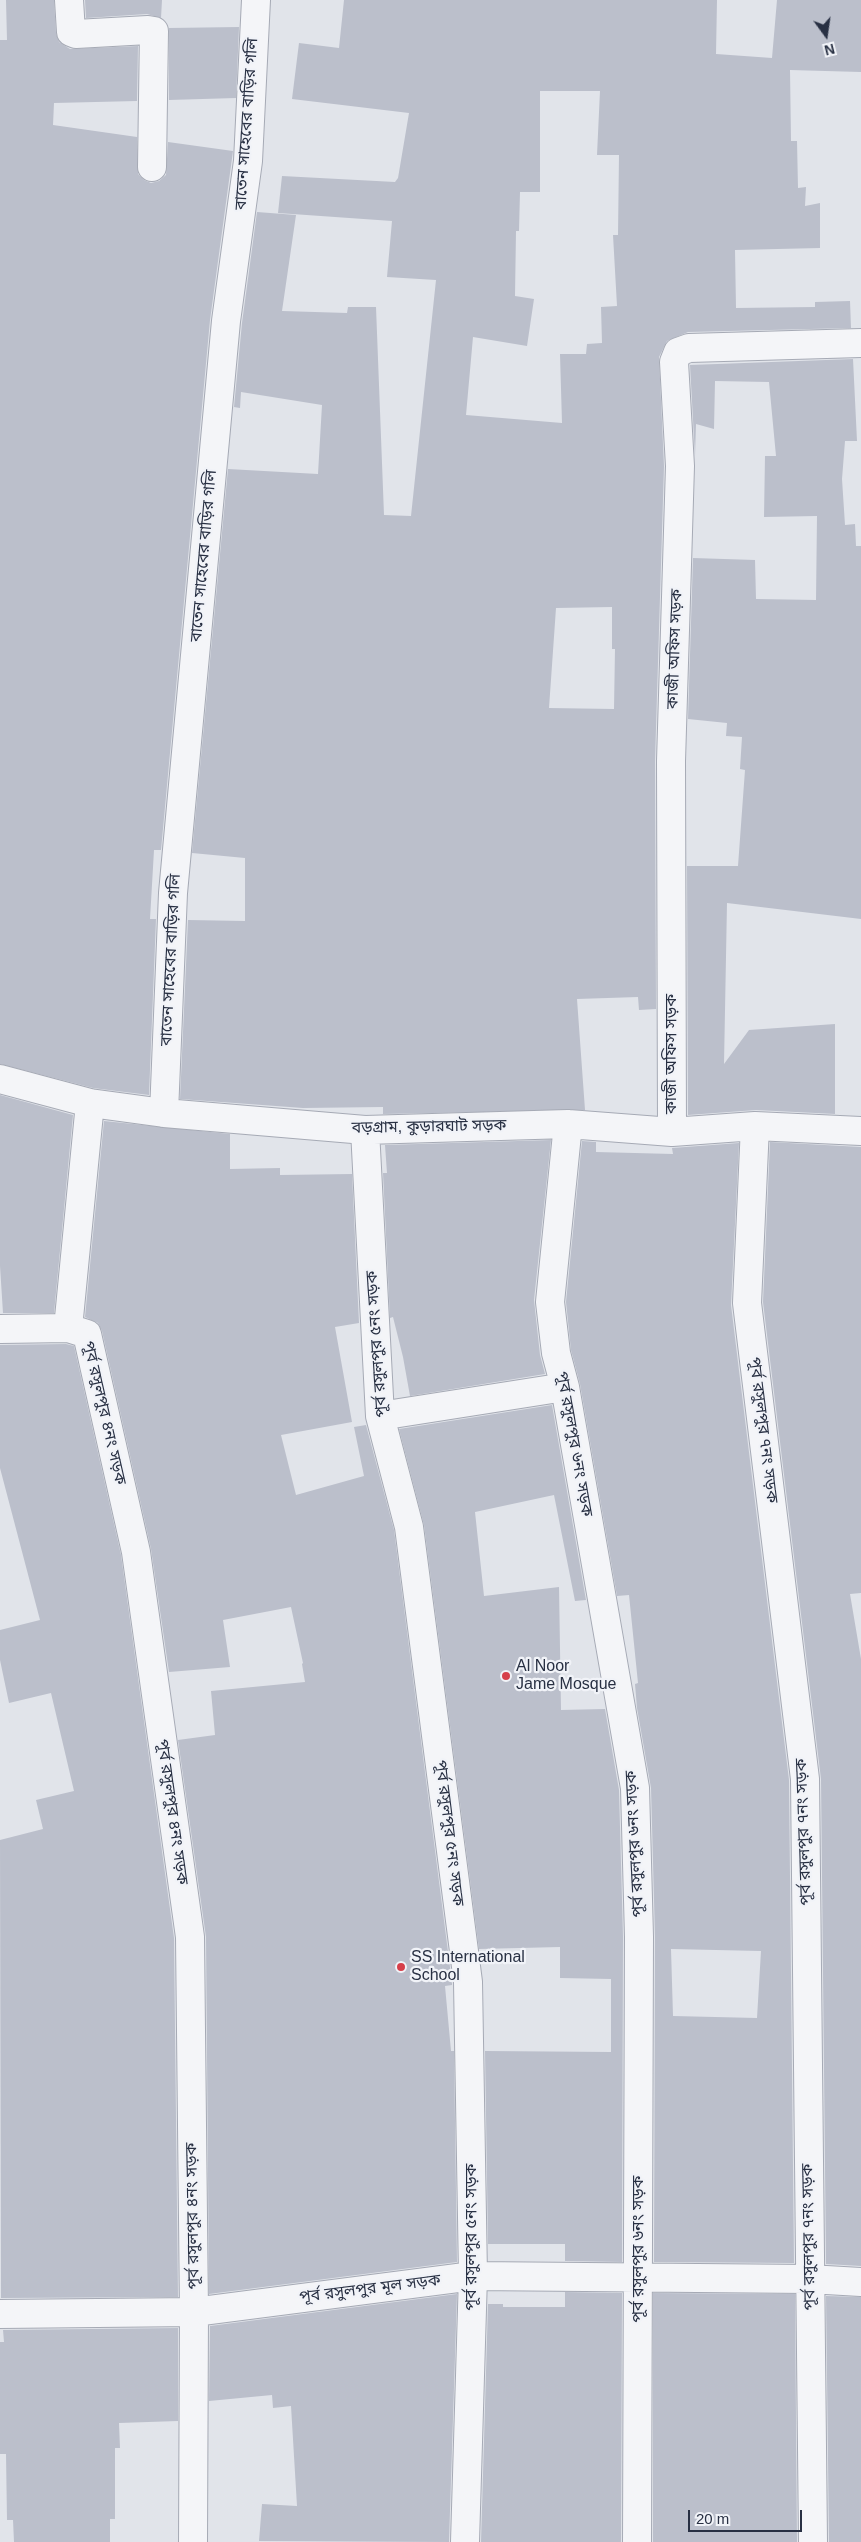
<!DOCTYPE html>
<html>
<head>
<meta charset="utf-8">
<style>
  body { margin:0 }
  #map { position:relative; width:861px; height:2542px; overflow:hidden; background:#e1e4ea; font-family:Arial,sans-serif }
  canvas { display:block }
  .north { position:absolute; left:801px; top:10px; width:50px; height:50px; -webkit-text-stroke:4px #f1f3f8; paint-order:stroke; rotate:166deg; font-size:14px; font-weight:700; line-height:20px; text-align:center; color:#283043 }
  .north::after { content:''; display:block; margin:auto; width:18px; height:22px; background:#283043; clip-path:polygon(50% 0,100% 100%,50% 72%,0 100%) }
  .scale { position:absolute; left:688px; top:2510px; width:114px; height:22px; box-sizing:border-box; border:2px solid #283043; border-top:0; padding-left:6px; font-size:15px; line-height:18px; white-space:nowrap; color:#283043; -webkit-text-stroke:4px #f1f3f8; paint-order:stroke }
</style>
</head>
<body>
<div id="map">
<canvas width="861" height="2542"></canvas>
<div class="north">N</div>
<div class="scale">20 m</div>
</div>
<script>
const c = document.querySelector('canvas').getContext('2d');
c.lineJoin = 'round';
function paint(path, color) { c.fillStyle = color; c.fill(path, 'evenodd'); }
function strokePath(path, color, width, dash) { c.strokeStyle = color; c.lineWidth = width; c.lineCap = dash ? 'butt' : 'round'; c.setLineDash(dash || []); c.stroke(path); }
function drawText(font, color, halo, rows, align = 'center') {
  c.font = font + ' Arial,"Noto Sans Bengali",sans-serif'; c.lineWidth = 4.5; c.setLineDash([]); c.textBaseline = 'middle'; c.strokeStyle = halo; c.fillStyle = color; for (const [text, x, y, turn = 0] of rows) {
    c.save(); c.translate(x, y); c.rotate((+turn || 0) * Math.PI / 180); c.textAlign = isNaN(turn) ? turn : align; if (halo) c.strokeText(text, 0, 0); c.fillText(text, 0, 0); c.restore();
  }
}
paint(new Path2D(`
  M 6,0 L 54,0 L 56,33 L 59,42 L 70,49 L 138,46 L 137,101 L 54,103 L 53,125 L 137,137 L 138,174 L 144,180 L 151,183 L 159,181 L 166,175 L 168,142 L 233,151 L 210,320 L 161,850 L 154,850 L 150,919 L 156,919 L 149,1095 L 93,1088 L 0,1064 L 0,40 L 7,40 Z
  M 85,0 L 162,0 L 161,18 L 147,14 L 86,18 Z
  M 344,0 L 717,0 L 716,54 L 772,58 L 777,0 L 861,0 L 861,72 L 790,70 L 791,141 L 797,141 L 798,188 L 806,187 L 805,206 L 820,203 L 820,248 L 735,250 L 736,308 L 815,307 L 815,302 L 850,301 L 851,328 L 688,332 L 667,341 L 659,357 L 664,466 L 655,761 L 656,1009 L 639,1010 L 638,997 L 577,999 L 585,1110 L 383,1114 L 383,1107 L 303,1108 L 180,1099 L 188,920 L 245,921 L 245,858 L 192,853 L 228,469 L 318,474 L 322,405 L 241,392 L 240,408 L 234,407 L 242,323 L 257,212 L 296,215 L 282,311 L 347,313 L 348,307 L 376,307 L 384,515 L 411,516 L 436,280 L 387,277 L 392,221 L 278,213 L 282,176 L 395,182 L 398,178 L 409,113 L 292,99 L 299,43 L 339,48 ZM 540,91 L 600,91 L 597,155 L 619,155 L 618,235 L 613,235 L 617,306 L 601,307 L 602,343 L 587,344 L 586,354 L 560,354 L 562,423 L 466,415 L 473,337 L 527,346 L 534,299 L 515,296 L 516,231 L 519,231 L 520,192 L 540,192 ZM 612,607 L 612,649 L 615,649 L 614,709 L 549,708 L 556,608 Z
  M 239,27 L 236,98 L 169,100 L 169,28 Z
  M 853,359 L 857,441 L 845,441 L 842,479 L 845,525 L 855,524 L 856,546 L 861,546 L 861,919 L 727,903 L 724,1064 L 749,1030 L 835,1024 L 835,1114 L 756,1110 L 688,1115 L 687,866 L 738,866 L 745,770 L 740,769 L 742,737 L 726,736 L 727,723 L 688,719 L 693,558 L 755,560 L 756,599 L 816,600 L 817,516 L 764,517 L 765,456 L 776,456 L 769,382 L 715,381 L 714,429 L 696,424 L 695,456 L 690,365 Z
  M 0,1095 L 73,1115 L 54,1313 L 3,1313 L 0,1266 Z
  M 104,1121 L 230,1134 L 230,1169 L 280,1168 L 280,1175 L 352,1174 L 359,1323 L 335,1327 L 352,1422 L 281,1435 L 296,1495 L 364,1476 L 354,1427 L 366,1425 L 394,1530 L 452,1983 L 452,1985 L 445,1986 L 451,2051 L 454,2051 L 457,2262 L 209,2294 L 206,1937 L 178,1740 L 215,1735 L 211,1691 L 305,1682 L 302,1664 L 303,1663 L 291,1607 L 223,1620 L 230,1667 L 169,1672 L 151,1549 L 102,1331 L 98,1323 L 85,1317 Z
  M 551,1140 L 534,1300 L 540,1355 L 545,1374 L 410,1396 L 403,1357 L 393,1317 L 390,1318 L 383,1173 L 387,1173 L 385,1145 Z
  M 582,1141 L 596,1142 L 596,1152 L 673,1154 L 672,1148 L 739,1143 L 731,1305 L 789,1780 L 794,2263 L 654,2262 L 655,1937 L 651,1788 L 637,1708 L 635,1684 L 638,1683 L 629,1595 L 617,1596 L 580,1384 L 571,1350 L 566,1302 ZM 671,1949 L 761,1951 L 757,2018 L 673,2016 Z
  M 770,1142 L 861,1147 L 861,1593 L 850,1594 L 861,1659 L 861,2266 L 826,2264 L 821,1779 L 763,1302 Z
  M 66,1344 L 74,1346 L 121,1555 L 174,1938 L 178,2297 L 1,2298 L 0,1840 L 43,1829 L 36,1800 L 74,1791 L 51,1693 L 9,1703 L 0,1660 L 0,1630 L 40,1620 L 0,1468 L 0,1345 Z
  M 552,1405 L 586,1600 L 575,1601 L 554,1495 L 475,1512 L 484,1596 L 559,1587 L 561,1710 L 605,1709 L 619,1790 L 623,1937 L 622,2262 L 565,2261 L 565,2244 L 488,2244 L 485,2051 L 611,2052 L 611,1979 L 560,1978 L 560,1947 L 479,1949 L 424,1525 L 399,1429 Z
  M 565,2292 L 622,2293 L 621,2542 L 481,2542 L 488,2304 L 503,2304 L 503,2307 L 565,2307 Z
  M 653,2293 L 795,2294 L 797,2542 L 653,2542 Z
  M 457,2294 L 449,2542 L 259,2541 L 262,2504 L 297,2506 L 291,2406 L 273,2408 L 272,2395 L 209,2401 L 210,2326 Z
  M 826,2296 L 861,2297 L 861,2542 L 829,2542 Z
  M 178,2328 L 178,2421 L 119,2423 L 120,2448 L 115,2448 L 115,2519 L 110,2519 L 110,2542 L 14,2542 L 13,2520 L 7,2520 L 6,2454 L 0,2454 L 0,2342 L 4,2342 L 3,2330 Z`), '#bbbfcb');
const minor = new Path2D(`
  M 69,0 L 71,32 L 76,34 L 148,30 L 154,31 L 152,167
  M 0,1079 L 90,1103 L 164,1113 L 365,1130 L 568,1124 L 672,1132 L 755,1126 L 861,1131
  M 90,1103 L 68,1328 L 87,1334 L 136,1552 L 190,1937 L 194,2312 L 193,2542
  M 164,1113 L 173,893 L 226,321 L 248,161 L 256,0
  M 568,1124 L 550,1302 L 556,1353 L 565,1387 L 635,1788 L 639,1937 L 637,2542
  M 755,1126 L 747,1303 L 805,1779 L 813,2542
  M 365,1130 L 380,1416 L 409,1527 L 468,1982 L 473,2276 L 465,2542
  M 672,1132 L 671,761 L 680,466 L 674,362 L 678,352 L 689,348 L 861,343
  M 0,1329 L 68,1328
  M 380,1416 L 565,1387
  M 0,2314 L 194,2312 L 473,2276 L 809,2279 L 861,2282`);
strokePath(minor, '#a6aab5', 30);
strokePath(minor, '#f4f5f8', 28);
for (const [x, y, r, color] of [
  [506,1676,5,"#d63f4a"],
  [401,1967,5,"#d63f4a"]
]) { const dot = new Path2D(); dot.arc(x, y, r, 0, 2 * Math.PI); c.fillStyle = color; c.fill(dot); strokePath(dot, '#f1f3f8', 2); }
drawText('16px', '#283043', '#f1f3f8', [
  ["বাতেন সাহেবের বাড়ির গলি",247,124,-86],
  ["বাতেন সাহেবের বাড়ির গলি",204,556,-85],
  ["কাজী অফিস সড়ক",675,649,-88],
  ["বাতেন সাহেবের বাড়ির গলি",171,960,-87],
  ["কাজী অফিস সড়ক",672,1054,-90],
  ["বড়গ্রাম, কুড়ারঘাট সড়ক",429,1127,-1],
  ["পূর্ব রসুলপুর ৫নং সড়ক",377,1344,-94],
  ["পূর্ব রসুলপুর ৪নং সড়ক",104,1413,77],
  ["পূর্ব রসুলপুর ৭নং সড়ক",763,1430,83],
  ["পূর্ব রসুলপুর ৬নং সড়ক",574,1444,80],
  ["পূর্ব রসুলপুর ৪নং সড়ক",172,1812,82],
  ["পূর্ব রসুলপুর ৭নং সড়ক",804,1832,-92],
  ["পূর্ব রসুলপুর ৫নং সড়ক",449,1833,83],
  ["পূর্ব রসুলপুর ৬নং সড়ক",635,1844,-93],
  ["পূর্ব রসুলপুর ৪নং সড়ক",193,2216,-91],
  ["পূর্ব রসুলপুর ৫নং সড়ক",472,2237,-90],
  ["পূর্ব রসুলপুর ৭নং সড়ক",809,2237,-91],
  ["পূর্ব রসুলপুর ৬নং সড়ক",639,2249,-90],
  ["পূর্ব রসুলপুর মূল সড়ক",370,2289,-7]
]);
drawText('16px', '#283043', '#f1f3f8', [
  ["Al Noor",516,1667],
  ["Jame Mosque",516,1685],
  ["SS International",411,1958],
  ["School",411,1976]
], 'left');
</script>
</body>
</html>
